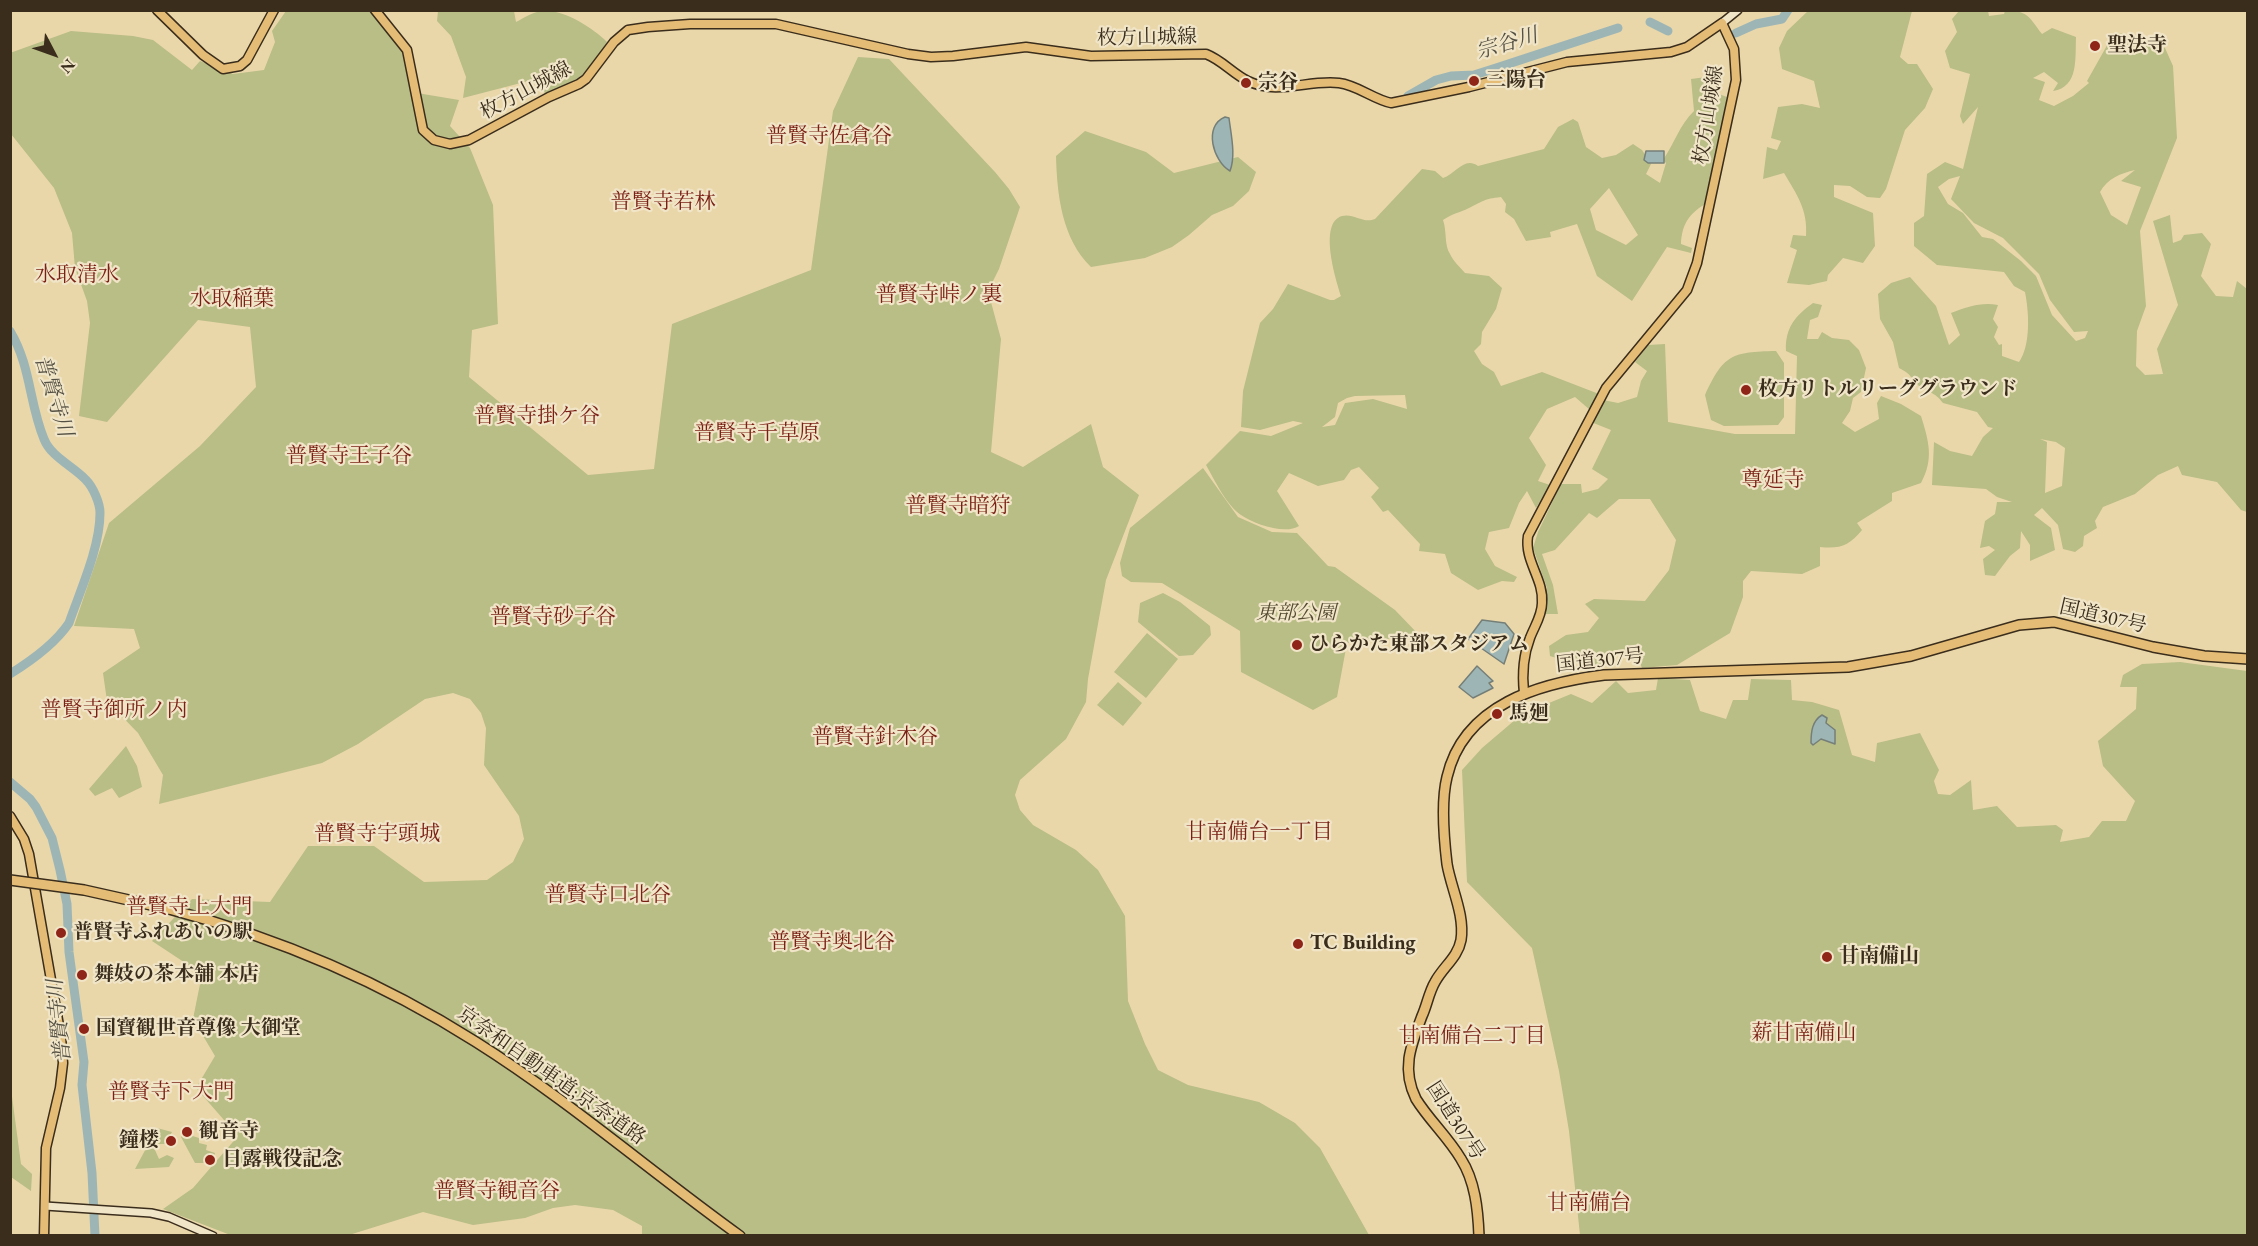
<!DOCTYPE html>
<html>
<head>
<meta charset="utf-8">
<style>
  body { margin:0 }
  #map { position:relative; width:2258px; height:1246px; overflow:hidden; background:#e9d7aa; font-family:"EB Garamond",serif }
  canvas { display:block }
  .frame { position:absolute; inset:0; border:12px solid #3a2d1c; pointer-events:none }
  .north { position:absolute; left:24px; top:24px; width:60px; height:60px; -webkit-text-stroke:4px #f1e5c8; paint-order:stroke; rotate:131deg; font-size:16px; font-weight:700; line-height:24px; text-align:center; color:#3a2d1c }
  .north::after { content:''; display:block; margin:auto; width:21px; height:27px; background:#3a2d1c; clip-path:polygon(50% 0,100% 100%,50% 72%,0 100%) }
</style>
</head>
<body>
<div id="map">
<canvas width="2258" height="1246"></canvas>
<div class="frame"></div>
<div class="north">N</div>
</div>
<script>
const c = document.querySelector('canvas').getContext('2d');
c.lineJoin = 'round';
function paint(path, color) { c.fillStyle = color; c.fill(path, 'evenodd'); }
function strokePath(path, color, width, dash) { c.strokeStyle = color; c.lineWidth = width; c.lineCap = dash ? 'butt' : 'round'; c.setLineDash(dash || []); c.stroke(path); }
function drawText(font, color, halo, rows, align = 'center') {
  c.font = font + ' "EB Garamond","Noto Serif JP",serif'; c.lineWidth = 4.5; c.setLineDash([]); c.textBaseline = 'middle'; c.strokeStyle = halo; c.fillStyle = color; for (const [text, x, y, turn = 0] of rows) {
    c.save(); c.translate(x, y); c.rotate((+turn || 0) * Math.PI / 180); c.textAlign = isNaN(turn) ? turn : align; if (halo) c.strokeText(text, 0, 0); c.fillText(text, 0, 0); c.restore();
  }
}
paint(new Path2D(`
  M 1809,10 L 1912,11 L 1900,57 L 1908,64 L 1917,64 L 1933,89 L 1925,108 L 1905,130 L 1886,189 L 1880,198 L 1867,197 L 1850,186 L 1834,185 L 1834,197 L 1873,213 L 1875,246 L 1863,263 L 1843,258 L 1828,275 L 1827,281 L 1809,285 L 1787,283 L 1797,250 L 1790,247 L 1793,235 L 1806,236 C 1808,210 1797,195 1784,173 L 1763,179 L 1767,147 L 1777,150 L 1781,141 L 1771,138 L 1778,107 L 1802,104 L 1820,108 L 1814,81 L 1782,69 L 1779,48 L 1787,31 Z
  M 286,11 L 371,11 L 402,51 L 411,92 L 459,100 L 450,126 L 470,148 L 493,205 L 498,324 L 472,330 L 469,377 L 588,475 L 654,469 L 672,324 L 811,270 L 833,111 L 858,57 L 889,59 L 995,172 L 1009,189 L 1020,207 L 999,269 L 988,291 L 1001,339 L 991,452 L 1023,467 L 1091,424 L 1103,467 L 1139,495 L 1106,580 L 1088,679 L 1086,702 L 1066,739 L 1020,780 L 1015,795 L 1020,810 L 1033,825 L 1076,850 L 1098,870 L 1125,916 L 1128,1001 L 1145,1044 L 1158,1070 L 1188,1085 L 1259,1102 L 1295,1123 L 1320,1148 L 1369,1235 L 642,1236 L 642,1226 L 613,1210 L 575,1205 L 553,1208 L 525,1218 L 473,1225 L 423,1212 L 349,1235 L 233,1236 L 163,1209 L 193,1188 L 238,1136 L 196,1088 L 215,1056 L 193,1019 L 202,974 L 152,941 L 192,899 L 270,902 L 308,846 L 374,846 L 424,882 L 487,880 L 513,862 L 524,839 L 519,816 L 484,765 L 486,728 L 481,713 L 470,699 L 453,693 L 425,699 L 358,744 L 322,763 L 159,804 L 163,775 L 138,733 L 107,701 L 103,673 L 140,648 L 134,629 L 74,626 L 109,523 L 200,446 L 256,387 L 250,327 L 198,320 L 107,422 L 79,416 L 90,323 L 87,301 L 75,268 L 72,233 L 54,188 L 11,134 L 10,53 L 71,31 L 133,36 L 153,40 L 192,70 L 200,61 L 233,74 L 264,70 L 275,42 L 272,31 Z
  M 438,11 L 514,11 L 516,22 C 524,18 534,11 543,11 C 563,9 593,28 607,42 L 593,68 L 558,91 L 545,94 L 540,78 L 463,98 L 466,77 L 451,36 L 437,21 Z
  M 1959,11 L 1988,11 L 1989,16 L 2004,14 L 2005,11 C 2028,10 2029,17 2042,34 L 2052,28 L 2076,37 C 2075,58 2079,87 2053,91 L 2058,83 L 2044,72 L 2033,78 L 2045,82 L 2039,100 L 2054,106 L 2073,96 L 2089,83 L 2087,81 L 2114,33 L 2137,35 L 2165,48 L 2173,66 L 2177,138 L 2140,231 L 2146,306 L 2137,331 L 2136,366 L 2145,375 L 2163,374 L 2157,349 L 2178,305 L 2153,221 L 2170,215 L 2173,243 L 2181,240 L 2184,235 L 2202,233 L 2211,244 L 2201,276 L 2216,296 L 2233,297 L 2237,281 L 2247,289 L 2247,512 L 2241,510 L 2217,482 L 2182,475 L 2178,466 L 2158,475 L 2135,494 L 2103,507 L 2095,521 L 2097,528 L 2084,536 L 2083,546 L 2075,552 L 2063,549 L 2058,525 L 2042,508 L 2034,515 L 2051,528 L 2055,550 L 2030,561 L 2030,545 L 2021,531 L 2020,548 L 2010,556 L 1995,576 L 1985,575 L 1983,559 L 1995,550 L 1989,546 L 1980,548 L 1985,521 L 1995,514 L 1997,502 L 2012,502 L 1997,497 L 1986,489 L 1932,485 L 1934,442 L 1950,451 L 1972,456 L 1983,437 L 1993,428 L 1988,427 L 1977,412 L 1943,403 C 1934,391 1928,393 1918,385 C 1909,377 1913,375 1899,368 L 1893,342 L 1880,319 L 1878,294 L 1891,283 L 1910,277 L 1936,306 L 1949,345 L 1960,335 L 1951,313 C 1967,307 1981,302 1998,305 L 1993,319 L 1998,327 L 1994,337 L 1999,345 L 2002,344 L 2002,356 L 2019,362 C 2031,345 2029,312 2025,292 L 2014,286 L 2004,272 L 1937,265 L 1914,246 L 1914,223 L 1924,216 L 1927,174 L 1945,162 L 1963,169 L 1978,107 L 1963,124 L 1960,116 L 1970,74 L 1950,68 L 1945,51 L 1957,32 L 1952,19 ZM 2135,170 L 2121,181 L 2141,187 L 2127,225 L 2111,215 L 2100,192 C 2107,179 2121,173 2135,170 ZM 1960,176 L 1951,199 L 1974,223 L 2003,238 L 2039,274 L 2050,300 L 2074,332 L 2088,331 L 2085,338 L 2076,341 L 2052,315 L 2036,276 L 2021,261 L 1993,239 L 1982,237 L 1963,213 L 1948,204 L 1938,187 L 1949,179 ZM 2040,439 L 2056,442 L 2065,448 L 2062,486 L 2045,493 L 2047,442 Z
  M 1714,76 L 1720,82 L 1716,93 L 1727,97 L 1718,152 L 1705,204 C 1689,214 1682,224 1681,244 L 1692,248 L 1691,253 L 1667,247 L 1632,301 L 1597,276 L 1577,224 L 1550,232 L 1551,237 L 1526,241 L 1514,219 L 1505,212 L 1506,204 L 1501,197 C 1483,199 1484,201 1469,208 C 1459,213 1453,213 1443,220 C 1447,231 1444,245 1450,254 C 1453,261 1460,267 1465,273 L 1489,276 L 1502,288 L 1496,309 L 1482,332 L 1481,344 L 1474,351 L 1482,364 L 1494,372 L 1501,386 L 1542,372 L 1599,394 L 1590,410 L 1575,397 L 1547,409 L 1529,438 L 1546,465 L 1538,481 L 1550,485 L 1536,508 L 1527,491 L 1519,503 L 1509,528 L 1489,532 L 1485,549 L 1495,566 L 1517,577 L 1514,582 L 1502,581 L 1478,590 L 1451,573 L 1445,554 L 1419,551 L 1420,544 L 1388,510 L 1383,512 L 1371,497 L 1379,488 L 1359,467 L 1351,470 L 1344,480 L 1318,486 L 1289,473 L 1277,491 L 1299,526 C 1285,535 1254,524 1241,515 C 1227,506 1214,479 1206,465 L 1240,431 L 1271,436 L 1303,423 L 1293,421 L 1260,430 L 1241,427 L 1243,391 L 1260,323 L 1273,309 L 1288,284 L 1330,300 L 1334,300 L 1341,296 C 1336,280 1318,223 1342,216 C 1354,213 1363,224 1375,219 L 1422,169 L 1435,171 L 1443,178 C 1456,174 1464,156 1478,166 L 1544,149 L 1558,127 L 1573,119 L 1578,122 L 1586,147 L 1602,158 L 1616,155 L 1633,144 L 1642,150 L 1651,164 L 1646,174 L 1660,183 L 1666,163 L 1663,160 C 1674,144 1680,124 1694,111 L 1691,79 ZM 1609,188 L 1638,235 L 1626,245 L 1596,230 L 1590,209 ZM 1405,395 L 1407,409 L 1373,399 L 1345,403 L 1335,425 L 1322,427 L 1335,417 L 1338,403 L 1347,398 L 1355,396 Z
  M 1085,131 L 1146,152 L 1174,173 L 1238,157 L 1256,172 L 1249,191 L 1233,206 L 1212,215 L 1189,235 L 1172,247 L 1145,258 L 1091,267 C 1062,239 1057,195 1056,156 Z
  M 1813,303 L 1822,305 L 1818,317 L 1810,320 L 1807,339 L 1818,339 L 1822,332 L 1832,338 L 1849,340 L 1859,350 L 1866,368 L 1861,392 L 1853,398 L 1850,411 L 1842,423 L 1855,432 L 1879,419 L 1877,403 L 1881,396 L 1901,404 L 1921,416 C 1929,442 1934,459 1921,483 L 1892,493 L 1892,501 L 1857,523 L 1862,530 C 1849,546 1840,549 1820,547 L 1820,566 L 1802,574 L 1751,571 L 1743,581 L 1743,597 L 1730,633 L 1677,665 L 1642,668 L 1638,659 L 1614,652 L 1605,660 L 1606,666 L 1592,669 L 1589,662 C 1575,657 1565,662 1550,656 L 1549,646 L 1566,635 L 1588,632 L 1599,618 L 1585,604 L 1594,599 L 1645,601 L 1669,570 L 1676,540 L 1650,499 L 1619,499 L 1597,518 L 1589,513 L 1555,550 L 1542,554 L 1553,585 L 1558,614 L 1544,614 L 1547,588 L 1533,548 L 1538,532 L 1561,484 L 1581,484 L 1582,493 L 1598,489 L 1608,479 L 1592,469 L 1611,430 L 1591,422 L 1603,400 L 1618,403 L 1637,397 L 1641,381 L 1647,371 L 1635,362 L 1648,345 L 1665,344 L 1668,422 L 1735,434 L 1795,434 L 1797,356 L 1786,351 C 1785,328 1795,316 1813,303 Z
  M 1776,351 L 1784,363 L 1784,417 L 1778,425 L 1724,426 L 1711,420 L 1705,395 C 1724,354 1732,352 1776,351 Z
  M 1203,468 L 1238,517 L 1272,532 L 1297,533 L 1328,566 L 1335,567 L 1395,610 L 1420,636 L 1347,643 L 1337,697 L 1313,710 L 1241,672 L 1240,631 L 1162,583 L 1131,582 L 1122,576 L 1120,563 L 1130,528 Z
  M 1163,593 L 1180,602 L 1210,626 L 1211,635 L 1193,655 L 1179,656 L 1138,622 L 1140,603 Z
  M 1147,633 L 1178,659 L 1146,698 L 1114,672 Z
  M 2180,662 L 2247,671 L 2247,1235 L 1580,1235 L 1569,1131 L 1559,1071 L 1532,948 L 1467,882 L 1462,770 L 1482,748 L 1522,714 L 1571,694 L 1592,703 L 1616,681 L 1628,693 L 1656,690 L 1658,678 L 1690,680 L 1700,711 L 1726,719 L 1733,700 L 1748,700 L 1751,679 L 1791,680 L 1792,700 L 1812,702 L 1839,710 L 1852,755 L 1875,762 L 1877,743 L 1920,733 L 1939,770 L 1934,781 L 1938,794 L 1950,795 L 1971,780 L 1973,810 L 1997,806 L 2017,827 L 2056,825 L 2063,830 L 2060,842 L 2089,837 L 2102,821 L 2126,821 L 2135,801 L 2103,766 L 2098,741 L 2136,709 L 2137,687 L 2120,687 L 2123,675 L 2142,664 Z
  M 1118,682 L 1142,703 L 1123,726 L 1097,705 Z
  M 126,746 L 137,766 L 142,787 L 119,798 L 112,788 L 95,796 L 89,789 Z
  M 11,1089 L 21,1164 L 32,1174 L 31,1191 L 11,1177 Z
  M 157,1128 L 172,1132 L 165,1144 L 159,1144 L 155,1150 L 159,1159 L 167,1155 L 174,1158 L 169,1167 L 135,1169 Z
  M 183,1133 L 199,1138 L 199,1143 L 207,1145 L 206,1150 L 215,1153 L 212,1163 L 195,1163 L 181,1137 Z`), '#b9bd86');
const water = new Path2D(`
  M 1225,117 L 1229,118 C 1231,135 1236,155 1230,171 C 1213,161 1203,126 1225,117 Z
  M 1646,151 L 1664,151 L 1664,163 L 1648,163 L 1644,160 Z
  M 1482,620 L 1505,623 L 1514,634 L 1504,664 L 1468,639 Z
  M 1477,666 L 1493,681 L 1489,683 L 1493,688 L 1473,698 L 1459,687 Z
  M 1822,715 L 1827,718 L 1826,723 L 1835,730 L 1835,744 L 1821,739 L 1813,745 L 1811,743 C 1811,732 1812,721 1822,715 Z`);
paint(water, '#9db6b5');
strokePath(water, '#757f78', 1.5);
strokePath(new Path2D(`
  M 1650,22 L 1668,31
  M 1736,33 L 1756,24 L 1782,19 L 1788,10
  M 1408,96 L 1436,80 L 1451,76 L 1474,75 L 1496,68 L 1618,28
  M 10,331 C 31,366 29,403 44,439 C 51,457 73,466 86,480 C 93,487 100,503 100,513 C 100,548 80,591 69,623 C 55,644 31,661 10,674
  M 10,782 L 30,799 L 36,807 L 52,838 L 60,870 L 67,904 L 69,952 L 84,1062 L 82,1085 L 92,1173 L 95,1236`), '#9db6b5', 9);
const secondary = new Path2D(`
  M 1722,23 L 1738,10
  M 45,1206 L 151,1213 L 169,1217 L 213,1236`);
const primary = new Path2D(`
  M 157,10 L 203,55 L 223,69 L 240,66 L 247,60 L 274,10
  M 375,10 L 407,50 L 423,130 L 434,140 L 450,144 L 469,140 L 549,97 L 579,84 L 586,79 L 614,42 L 628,30 L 648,27 L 690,24 L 776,24 L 908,54 L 931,57 L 953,56 L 1026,47 L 1091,56 L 1206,54 C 1222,60 1233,74 1248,81 C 1278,96 1309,79 1339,83 C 1357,85 1373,99 1391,103 L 1469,87 L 1567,62 L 1671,52 L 1687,47 L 1722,23 L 1734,49 L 1736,80 L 1697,263 L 1687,290 L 1606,388 L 1528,536 C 1524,561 1544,579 1542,603 C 1542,616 1534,627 1530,638 C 1523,656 1522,674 1524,693
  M 10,816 L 24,839 L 29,854 L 61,1037 L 63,1063 L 60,1088 L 46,1148 L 44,1236`);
const highway = new Path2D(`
  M 169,909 C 278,938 380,981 476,1042 C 568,1100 651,1172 740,1236
  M 1479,1236 C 1478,1209 1475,1181 1461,1159 C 1448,1137 1429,1120 1416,1099 C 1401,1069 1411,1045 1422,1016 C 1427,1005 1429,992 1435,982 C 1443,967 1458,957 1461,940 C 1465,915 1451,888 1447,864 C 1444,839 1441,801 1447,777 C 1464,704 1540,683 1604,675 L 1848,667 L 1911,656 L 2019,625 L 2054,622 L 2153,647 L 2204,656 L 2248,659`);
strokePath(secondary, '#3a2d1c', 10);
strokePath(primary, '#3a2d1c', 11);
strokePath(highway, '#3a2d1c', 12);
strokePath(secondary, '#f1e5c8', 7);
strokePath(primary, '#e4bc75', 8);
strokePath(highway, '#e4bc75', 9);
const highwayBridge = new Path2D(`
  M 10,880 L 84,890 L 169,909`);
strokePath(highwayBridge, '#3a2d1c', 12, []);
strokePath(highwayBridge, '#e4bc75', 9);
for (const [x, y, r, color] of [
  [2095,46,6,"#8f2418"],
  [1474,81,6,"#8f2418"],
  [1246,83,6,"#8f2418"],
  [1746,390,6,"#8f2418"],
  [1297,645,6,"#8f2418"],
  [1497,714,6,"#8f2418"],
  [61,933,6,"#8f2418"],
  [1298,944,6,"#8f2418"],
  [1827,957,6,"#8f2418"],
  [82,975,6,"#8f2418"],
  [84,1029,6,"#8f2418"],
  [187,1132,6,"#8f2418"],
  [171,1141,6,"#8f2418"],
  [210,1160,6,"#8f2418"]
]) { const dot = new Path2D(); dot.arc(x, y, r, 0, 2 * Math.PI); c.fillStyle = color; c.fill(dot); strokePath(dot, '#f1e5c8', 2); }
drawText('20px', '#3a2d1c', '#f1e5c8', [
  ["枚方山城線",1147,38,-1],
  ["枚方山城線",526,91,-28],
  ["枚方山城線",1709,115,-81],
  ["国道307号",2103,617,13],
  ["国道307号",1600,661,-6],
  ["京奈和自動車道;京奈道路",551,1076,35],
  ["国道307号",1455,1121,57]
]);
drawText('bold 20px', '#3a2d1c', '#f1e5c8', [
  ["聖法寺",2107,46],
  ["三陽台",1486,81],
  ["宗谷",1258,83],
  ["枚方リトルリーググラウンド",1758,390],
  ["ひらかた東部スタジアム",1309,645],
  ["馬廻",1509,714],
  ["普賢寺ふれあいの駅",73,933],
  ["TC Building",1310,944],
  ["甘南備山",1839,957],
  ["舞妓の茶本舗 本店",94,975],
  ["国寶観世音尊像 大御堂",96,1029],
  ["観音寺",199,1132],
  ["鐘楼",159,1141,"right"],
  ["日露戦役記念",222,1160]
], 'left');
drawText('italic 20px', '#534a31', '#f1e5c8', [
  ["東部公園",1296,614]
]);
drawText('italic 21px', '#534f42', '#f1e5c8', [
  ["宗谷川",1507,44,-16],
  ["普賢寺川",53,396,73],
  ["普賢寺川",60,1021,-96]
]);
drawText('21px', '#7a1f14', '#f1e5c8', [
  ["普賢寺佐倉谷",829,136],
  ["普賢寺若林",663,202],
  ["水取清水",77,275],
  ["普賢寺峠ノ裏",939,295],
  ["水取稲葉",232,299],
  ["普賢寺掛ケ谷",537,416],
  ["普賢寺千草原",757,433],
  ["普賢寺王子谷",349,456],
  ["尊延寺",1773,480],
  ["普賢寺暗狩",958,506],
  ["普賢寺砂子谷",553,617],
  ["普賢寺御所ノ内",114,710],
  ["普賢寺針木谷",875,737],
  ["甘南備台一丁目",1259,832],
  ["普賢寺宇頭城",377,834],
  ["普賢寺口北谷",608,895],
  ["普賢寺上大門",189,907],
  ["普賢寺奥北谷",832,942],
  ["薪甘南備山",1804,1033],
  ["甘南備台二丁目",1472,1036],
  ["普賢寺下大門",171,1092],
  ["普賢寺観音谷",497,1191],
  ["甘南備台",1589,1203]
]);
</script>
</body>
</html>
